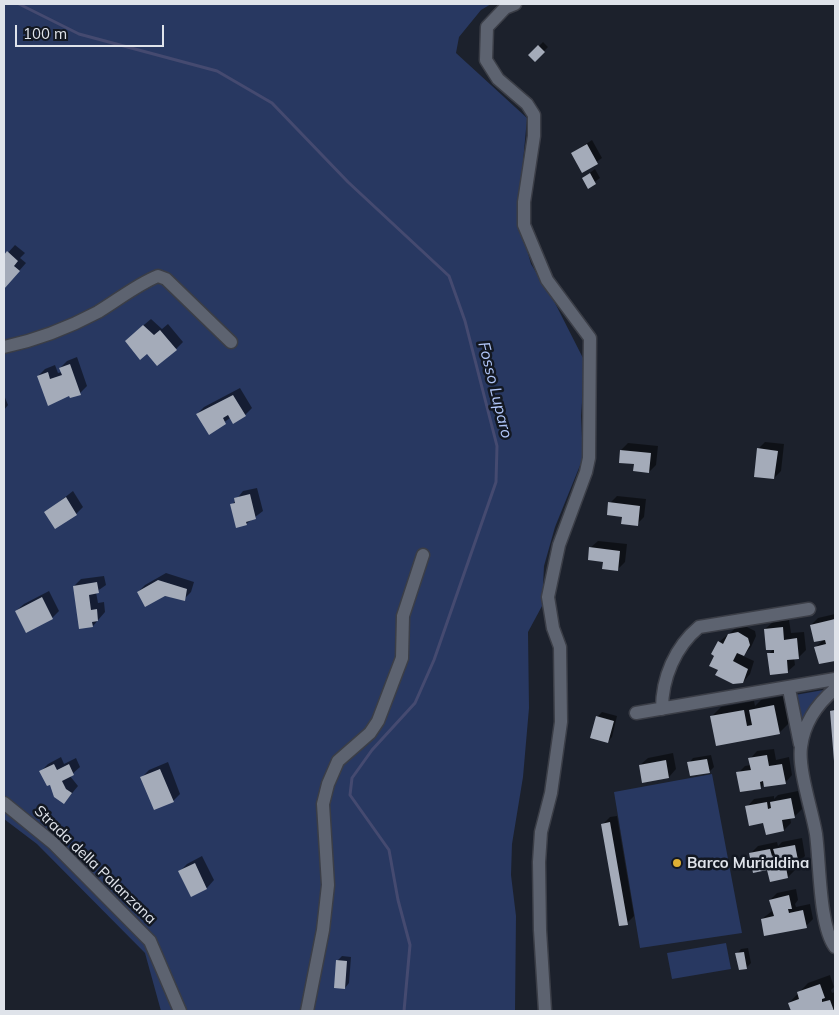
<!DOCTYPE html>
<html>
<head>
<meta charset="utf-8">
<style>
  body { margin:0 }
  #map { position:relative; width:839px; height:1015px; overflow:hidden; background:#1c212c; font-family:Mulish,sans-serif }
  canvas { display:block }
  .frame { position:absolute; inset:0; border:5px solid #dfe3ea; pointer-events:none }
  .scale { position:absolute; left:15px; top:25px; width:149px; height:22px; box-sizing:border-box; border:2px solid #dfe3ea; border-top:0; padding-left:6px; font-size:15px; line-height:18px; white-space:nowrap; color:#dfe3ea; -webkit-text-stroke:4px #131822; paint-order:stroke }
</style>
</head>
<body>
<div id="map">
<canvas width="839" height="1015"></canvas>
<div class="frame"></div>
<div class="scale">100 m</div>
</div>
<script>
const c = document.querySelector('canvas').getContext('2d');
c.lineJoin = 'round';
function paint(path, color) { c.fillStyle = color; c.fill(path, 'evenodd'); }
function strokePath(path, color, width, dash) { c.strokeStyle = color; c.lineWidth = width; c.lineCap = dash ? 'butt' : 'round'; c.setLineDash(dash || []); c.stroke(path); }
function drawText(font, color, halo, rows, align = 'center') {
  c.font = font + ' Mulish,sans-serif'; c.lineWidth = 5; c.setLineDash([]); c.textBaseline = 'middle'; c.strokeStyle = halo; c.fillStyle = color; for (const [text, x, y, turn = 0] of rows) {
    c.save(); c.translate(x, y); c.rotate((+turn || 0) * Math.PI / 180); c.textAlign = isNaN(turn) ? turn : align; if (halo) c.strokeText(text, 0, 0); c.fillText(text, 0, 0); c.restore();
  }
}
paint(new Path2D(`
  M 4,4 L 491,4 L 481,10 L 459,37 L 456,53 L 527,118 L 518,217 L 531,264 L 555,303 L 585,362 L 581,416 L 583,458 L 555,527 L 544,566 L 542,606 L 528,632 L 529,708 L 523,777 L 512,844 L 511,875 L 516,916 L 515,1011 L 161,1011 L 145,953 L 37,844 L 4,819 Z
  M 829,689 L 802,722 L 795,695 Z
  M 712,774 L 742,933 L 640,948 L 614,792 Z
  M 726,943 L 731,969 L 672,979 L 667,953 Z`), '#283861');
paint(new Path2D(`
  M 543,42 L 548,47 L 535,60 L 530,55 Z
  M 592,140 L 602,158 L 583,171 L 572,153 Z
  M 595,169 L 600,178 L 588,187 L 583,178 Z
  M 15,245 L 25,253 L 20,258 L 26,263 L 4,288 L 4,257 Z
  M 151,319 L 162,329 L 168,324 L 183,342 L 176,349 L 133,334 Z
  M 77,357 L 87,386 L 80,393 L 38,376 L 45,369 L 55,365 L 58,373 L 62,372 L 60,368 L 67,361 Z
  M 240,388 L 252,408 L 245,415 L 230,418 L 209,433 L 197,414 L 204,407 Z
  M 4,395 L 8,405 L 4,410 Z
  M 765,442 L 784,444 L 781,471 L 774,478 L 758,449 Z
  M 628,443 L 658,446 L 656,465 L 649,472 L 621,450 Z
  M 257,488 L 263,511 L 246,524 L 232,505 L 243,491 Z
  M 73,491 L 83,507 L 76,514 L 46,512 Z
  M 617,496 L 646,499 L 644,517 L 637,524 L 610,503 Z
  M 598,541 L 627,544 L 625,562 L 618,569 L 590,548 Z
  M 166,573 L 194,582 L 191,592 L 184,599 L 138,592 L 145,585 Z
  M 104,576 L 106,585 L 96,592 L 98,603 L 104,602 L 105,612 L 93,626 L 74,586 L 81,579 Z
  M 49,591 L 59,611 L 52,618 L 16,611 L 24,604 Z
  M 835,614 L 835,659 L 820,663 L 816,647 L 824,639 L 811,625 L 818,618 Z
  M 789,620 L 791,633 L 804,632 L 806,650 L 799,657 L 794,658 L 795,665 L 787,672 L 769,654 L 774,648 L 765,629 L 773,622 Z
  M 745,626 L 755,631 L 756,636 L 751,647 L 743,656 L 754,661 L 750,674 L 743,682 L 720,670 L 719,642 L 737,627 Z
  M 784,696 L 789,723 L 779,733 L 717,744 L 712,716 L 721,707 L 754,701 L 755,706 L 761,700 Z
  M 835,708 L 835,750 L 831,712 Z
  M 602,712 L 617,716 L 612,737 L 608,741 L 597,717 Z
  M 774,749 L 776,760 L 789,757 L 792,775 L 785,783 L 765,783 L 761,787 L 738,773 L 745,766 L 751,765 L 750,759 L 757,751 Z
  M 673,753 L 676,769 L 669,777 L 643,781 L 640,765 L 648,758 Z
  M 711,755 L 714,767 L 709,772 L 689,763 L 693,758 Z
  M 61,757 L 64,764 L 76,758 L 80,767 L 70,776 L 78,786 L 64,803 L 41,771 L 48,764 Z
  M 168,762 L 180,794 L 173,801 L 142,777 L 149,770 Z
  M 798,791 L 802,809 L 795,816 L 790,817 L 791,823 L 784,830 L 767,833 L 764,822 L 747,807 L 754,799 L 774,796 L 774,799 L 778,795 Z
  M 617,816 L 634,916 L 627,923 L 603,824 L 610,817 Z
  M 802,838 L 805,856 L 798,863 L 794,864 L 795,870 L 788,877 L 768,869 L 750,854 L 758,846 L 777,842 L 778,846 L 782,842 Z
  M 202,856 L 214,880 L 207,888 L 192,895 L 180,871 L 187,864 Z
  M 796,889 L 798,900 L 795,904 L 796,907 L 810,904 L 813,919 L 806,926 L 762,919 L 772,911 L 770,900 L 777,893 Z
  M 748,948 L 751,963 L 746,968 L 737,954 L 741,949 Z
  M 342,956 L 351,957 L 349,983 L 345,988 L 337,961 Z
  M 830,975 L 834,987 L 831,990 L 832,993 L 835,992 L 835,1011 L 792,1011 L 789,1003 L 808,983 Z`), '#0007');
strokePath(new Path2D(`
  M 19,4 L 79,34 L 217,71 L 272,103 L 348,182 L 449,276 L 465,321 L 497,446 L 496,482 L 434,660 L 415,703 L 372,750 L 352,778 L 350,795 L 389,850 L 398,900 L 410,945 L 404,1011`), '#454a70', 3);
paint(new Path2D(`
  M 538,45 L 545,52 L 535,62 L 528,55 Z
  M 587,144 L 598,164 L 582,173 L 571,153 Z
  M 590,173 L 596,184 L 588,189 L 582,178 Z
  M 7,251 L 18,261 L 14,266 L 20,271 L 4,289 L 4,255 Z
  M 143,325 L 154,335 L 160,330 L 177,350 L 157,366 L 147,354 L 140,360 L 125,341 Z
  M 70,364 L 81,395 L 70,398 L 69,396 L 48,406 L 37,376 L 48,372 L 50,379 L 62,375 L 59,368 Z
  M 233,395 L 246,416 L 233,424 L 228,415 L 223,418 L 226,424 L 209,435 L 196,414 Z
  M 757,448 L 778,451 L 774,479 L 754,477 Z
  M 620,450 L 651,453 L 649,473 L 633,471 L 634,464 L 619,463 Z
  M 250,494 L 256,519 L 246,522 L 247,525 L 236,528 L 230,504 L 235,503 L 234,498 Z
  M 66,497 L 77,515 L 55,529 L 44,512 Z
  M 608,502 L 640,506 L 638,526 L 621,524 L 622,517 L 607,515 Z
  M 589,547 L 620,551 L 618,571 L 602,569 L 603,562 L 588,560 Z
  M 158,580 L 187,589 L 185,601 L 165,596 L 145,607 L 137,592 Z
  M 97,582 L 99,593 L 89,595 L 91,610 L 97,609 L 98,621 L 92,622 L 93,627 L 79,629 L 73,586 Z
  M 42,597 L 53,619 L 26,633 L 15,611 Z
  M 835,619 L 835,661 L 819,664 L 814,647 L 826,644 L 825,640 L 814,642 L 810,625 Z
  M 783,627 L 784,640 L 797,638 L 799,659 L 787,660 L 788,673 L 770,675 L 767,653 L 774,653 L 774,650 L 766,650 L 764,629 Z
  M 738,632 L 748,638 L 750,645 L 744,656 L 737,653 L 733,661 L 748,669 L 743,683 L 733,684 L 715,675 L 718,670 L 709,666 L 714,656 L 711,654 L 718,641 L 723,644 L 728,634 Z
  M 774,705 L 780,734 L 716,746 L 710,716 L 744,710 L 747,726 L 752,725 L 749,710 Z
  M 835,710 L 835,761 L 834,761 L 830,711 Z
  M 596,716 L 614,721 L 608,743 L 590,738 Z
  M 767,755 L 769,766 L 782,764 L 786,784 L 764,787 L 763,781 L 760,782 L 761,789 L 740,792 L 736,772 L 751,770 L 748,758 Z
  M 707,759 L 710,773 L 690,776 L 687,762 Z
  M 666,760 L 669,778 L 642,783 L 639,765 Z
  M 54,764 L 57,770 L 69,764 L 74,775 L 62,781 L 66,789 L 72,793 L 64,804 L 54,797 L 50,785 L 47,786 L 39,771 Z
  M 160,769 L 174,802 L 154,810 L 140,777 Z
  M 791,798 L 795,818 L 782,820 L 784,831 L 766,835 L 763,823 L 749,826 L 745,806 L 767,802 L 768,809 L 771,808 L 770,802 Z
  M 610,822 L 628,925 L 619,926 L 601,824 Z
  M 795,845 L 799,865 L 786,867 L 788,878 L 770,882 L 767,870 L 753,873 L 749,853 L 770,849 L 772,856 L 775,855 L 773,849 Z
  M 195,863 L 207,889 L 191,897 L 178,871 Z
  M 789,895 L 792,909 L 788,909 L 789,913 L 803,910 L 807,928 L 764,936 L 761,919 L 774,916 L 769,900 Z
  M 744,952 L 747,969 L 739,970 L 735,953 Z
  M 336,960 L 347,961 L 345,989 L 334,988 Z
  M 820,984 L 825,998 L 822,999 L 822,1002 L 830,1000 L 834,1011 L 791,1011 L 788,1003 L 799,999 L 797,992 Z`), '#a4abb9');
const minor = new Path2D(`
  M 515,4 L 505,8 L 487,27 L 486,60 L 498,79 L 527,104 L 534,115 L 534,136 L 524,202 L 524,225 L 547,280 L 590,338 L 589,458 L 586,472 L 559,545 L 548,597 L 553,628 L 560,647 L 561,722 L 551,793 L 541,832 L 539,862 L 540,930 L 545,1011
  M 4,347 C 37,340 68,328 98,312 C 118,300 136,285 158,276 L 166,279 L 231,342
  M 789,689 L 800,744
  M 835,689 C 817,704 804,723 801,747 C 798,770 812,810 816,834 C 820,863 819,926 835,947
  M 662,709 C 662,678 675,647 699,627 L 809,609
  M 636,713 L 835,679
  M 4,803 L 53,843 L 150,941 L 180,1011
  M 307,1011 L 323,930 L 328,885 L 323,804 L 328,784 L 338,761 L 370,733 L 378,721 L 402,658 L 403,616 L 423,555`);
strokePath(minor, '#3b3e47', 15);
strokePath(minor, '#5d6370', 12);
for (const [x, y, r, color] of [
  [677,863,5,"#dfb034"]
]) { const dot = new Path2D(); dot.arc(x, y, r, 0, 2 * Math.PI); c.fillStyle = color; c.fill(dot); strokePath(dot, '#131822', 2); }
drawText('bold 15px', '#dfe3ea', '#131822', [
  ["Barco Murialdina",687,863]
], 'left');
drawText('15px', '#dfe3ea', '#131822', [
  ["Strada della Palanzana",95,865,44]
]);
drawText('italic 16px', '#b0c5f7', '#131822', [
  ["Fosso Luparo",495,390,76]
]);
</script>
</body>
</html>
